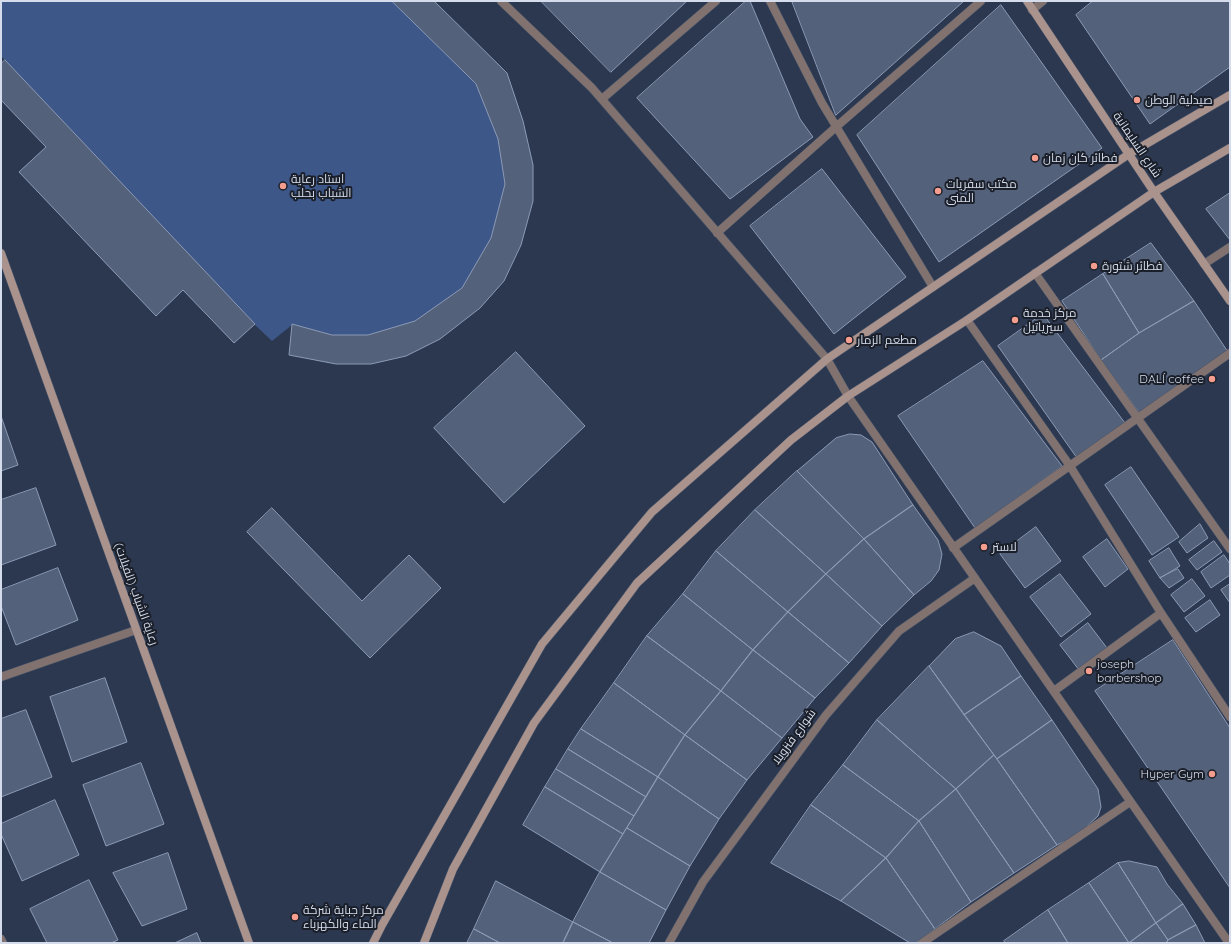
<!DOCTYPE html>
<html>
<head>
<meta charset="utf-8">
<style>
  body { margin:0 }
  #map { position:relative; width:1231px; height:944px; overflow:hidden; background:#2c384f; font-family:Quicksand,sans-serif }
  canvas { display:block }
  .frame { position:absolute; inset:0; border:2px solid #d5ddec; pointer-events:none }
</style>
</head>
<body>
<div id="map">
<canvas width="1231" height="944"></canvas>
<div class="frame"></div>
</div>
<script>
const c = document.querySelector('canvas').getContext('2d');
c.lineJoin = 'round';
function paint(path, color) { c.fillStyle = color; c.fill(path, 'evenodd'); }
function strokePath(path, color, width, dash) { c.strokeStyle = color; c.lineWidth = width; c.lineCap = dash ? 'butt' : 'round'; c.setLineDash(dash || []); c.stroke(path); }
function drawText(font, color, halo, rows, align = 'center') {
  c.font = font + ' Quicksand,Cairo,sans-serif'; c.lineWidth = 4; c.setLineDash([]); c.textBaseline = 'middle'; c.strokeStyle = halo; c.fillStyle = color; for (const [text, x, y, turn = 0] of rows) {
    c.save(); c.translate(x, y); c.rotate((+turn || 0) * Math.PI / 180); c.textAlign = isNaN(turn) ? turn : align; if (halo) c.strokeText(text, 0, 0); c.fillText(text, 0, 0); c.restore();
  }
}
paint(new Path2D(`
  M 1,1 L 434,1 L 507,73 L 523,121 L 533,165 L 533,201 L 504,281 L 480,308 L 440,339 L 406,356 L 371,364 L 336,364 L 289,355 L 292,325 L 272,341 L 254,324 L 234,343 L 183,290 L 156,316 L 19,172 L 46,147 L 1,100 L 5,60 L 1,56 Z`), '#3d5789');
const building = new Path2D(`
  M 392,1 L 434,1 L 507,73 L 523,121 L 533,165 L 533,201 L 521,245 L 504,281 L 480,308 L 440,339 L 406,356 L 371,364 L 336,364 L 289,355 L 292,324 L 332,335 L 368,335 L 415,321 L 462,288 L 491,238 L 505,184 L 498,139 L 476,84 Z
  M 541,1 L 687,1 L 611,72 Z
  M 746,1 L 750,1 L 800,119 L 813,137 L 730,199 L 637,98 Z
  M 792,1 L 964,1 L 836,115 Z
  M 1093,1 L 1230,1 L 1230,67 L 1150,124 L 1076,15 Z
  M 1001,5 L 1102,148 L 939,262 L 857,135 Z
  M 5,60 L 255,324 L 234,343 L 183,290 L 156,316 L 19,172 L 46,147 L 1,100 L 1,64 Z
  M 822,169 L 906,277 L 834,334 L 750,226 Z
  M 1230,193 L 1230,240 L 1206,209 Z
  M 1151,243 L 1194,301 L 1139,333 L 1103,274 Z
  M 1103,274 L 1139,333 L 1101,360 L 1062,301 Z
  M 1194,301 L 1228,352 L 1140,414 L 1101,360 L 1139,333 Z
  M 1043,314 L 1125,423 L 1077,458 L 998,346 Z
  M 516,352 L 585,426 L 504,503 L 434,428 Z
  M 983,361 L 1062,466 L 975,528 L 898,416 Z
  M 1,416 L 18,465 L 1,471 Z
  M 850,434 L 861,435 L 872,442 L 913,505 L 864,539 L 797,471 L 836,438 Z
  M 1131,467 L 1179,537 L 1152,555 L 1105,485 Z
  M 797,471 L 864,539 L 826,574 L 755,510 Z
  M 36,488 L 56,545 L 1,565 L 1,500 Z
  M 913,505 L 938,540 L 942,554 L 939,570 L 931,581 L 914,595 L 864,539 Z
  M 272,508 L 362,601 L 409,555 L 441,588 L 370,658 L 247,532 Z
  M 755,510 L 826,574 L 788,612 L 716,551 Z
  M 1200,524 L 1208,538 L 1187,553 L 1179,542 Z
  M 1036,527 L 1061,561 L 1025,588 L 1000,554 Z
  M 864,539 L 914,595 L 882,626 L 826,574 Z
  M 1107,539 L 1128,569 L 1105,587 L 1083,557 Z
  M 1214,541 L 1222,552 L 1197,570 L 1189,560 Z
  M 1169,548 L 1180,566 L 1160,578 L 1149,561 Z
  M 716,551 L 788,612 L 753,650 L 683,594 Z
  M 1224,555 L 1230,564 L 1230,575 L 1211,588 L 1201,572 Z
  M 58,568 L 78,620 L 16,645 L 1,606 L 1,590 Z
  M 1178,569 L 1184,578 L 1169,588 L 1160,578 Z
  M 826,574 L 882,626 L 849,663 L 788,612 Z
  M 1060,574 L 1091,614 L 1061,637 L 1030,597 Z
  M 1192,579 L 1205,596 L 1184,612 L 1171,595 Z
  M 1230,584 L 1230,603 L 1221,590 Z
  M 683,594 L 753,650 L 721,691 L 647,636 Z
  M 1210,600 L 1220,615 L 1196,632 L 1185,618 Z
  M 788,612 L 849,663 L 815,698 L 753,650 Z
  M 1088,623 L 1107,648 L 1079,670 L 1060,645 Z
  M 974,632 L 1001,646 L 1021,676 L 964,715 L 929,666 L 955,639 Z
  M 647,636 L 721,691 L 685,735 L 614,683 Z
  M 1173,640 L 1230,728 L 1230,888 L 1095,691 Z
  M 753,650 L 815,698 L 782,738 L 721,691 Z
  M 929,666 L 994,755 L 956,789 L 877,720 Z
  M 1021,676 L 1052,720 L 997,759 L 964,715 Z
  M 105,678 L 127,742 L 72,762 L 50,697 Z
  M 614,683 L 685,735 L 658,777 L 581,729 Z
  M 721,691 L 782,738 L 747,780 L 685,735 Z
  M 26,710 L 52,777 L 1,797 L 1,719 Z
  M 877,720 L 956,789 L 919,821 L 843,765 Z
  M 1052,720 L 1098,789 L 1101,807 L 1098,816 L 1083,830 L 1070,839 L 1057,845 L 997,759 Z
  M 581,729 L 658,777 L 646,797 L 568,749 Z
  M 685,735 L 747,780 L 719,819 L 658,777 Z
  M 568,749 L 646,797 L 634,816 L 556,769 Z
  M 994,755 L 1057,845 L 1014,873 L 956,789 Z
  M 141,763 L 164,824 L 106,846 L 83,785 Z
  M 843,765 L 919,821 L 886,858 L 811,805 Z
  M 556,769 L 634,816 L 623,834 L 545,787 Z
  M 658,777 L 719,819 L 690,866 L 627,828 Z
  M 545,787 L 623,834 L 600,872 L 523,825 Z
  M 956,789 L 1014,873 L 971,902 L 919,821 Z
  M 55,800 L 79,855 L 22,881 L 1,834 L 1,824 Z
  M 811,805 L 886,858 L 841,901 L 771,863 Z
  M 919,821 L 971,902 L 935,929 L 886,858 Z
  M 627,828 L 690,866 L 666,910 L 600,872 Z
  M 168,853 L 187,909 L 142,926 L 113,873 Z
  M 886,858 L 935,929 L 916,943 L 910,943 L 841,901 Z
  M 1129,861 L 1157,867 L 1167,884 L 1183,904 L 1156,923 L 1118,863 Z
  M 1118,863 L 1156,923 L 1129,943 L 1089,883 Z
  M 600,872 L 666,910 L 649,943 L 613,943 L 573,922 Z
  M 89,880 L 118,940 L 111,943 L 47,943 L 30,909 Z
  M 496,881 L 573,922 L 563,943 L 500,943 L 474,929 Z
  M 1089,883 L 1129,943 L 1068,943 L 1048,910 Z
  M 1183,904 L 1196,925 L 1168,940 L 1156,923 Z
  M 1048,910 L 1068,943 L 1005,943 L 1004,941 Z
  M 573,922 L 613,943 L 563,943 Z
  M 1156,923 L 1168,940 L 1166,943 L 1129,943 Z
  M 1196,925 L 1205,943 L 1166,943 L 1168,940 Z
  M 474,929 L 500,943 L 467,943 Z
  M 197,933 L 201,943 L 175,943 Z`);
paint(building, '#54617a');
strokePath(building, '#8c9ab5', 1);
const minor = new Path2D(`
  M 501,1 L 592,88 L 827,359 L 848,396 L 1229,943
  M 770,1 L 822,103 L 933,287
  M 1032,10 L 1043,1
  M 602,99 L 716,1
  M 717,233 L 836,127 L 981,1
  M 1204,264 L 1230,247
  M 1035,273 L 1230,549
  M 967,320 L 1070,466 L 1161,613 L 1230,717
  M 953,548 L 1230,353
  M 1,677 L 136,630
  M 1054,691 L 1161,613
  M 1,939 L 3,943
  M 669,943 L 703,882 L 826,715 L 899,631 L 975,578
  M 922,943 L 1130,802`);
const secondary = new Path2D(`
  M 1027,1 L 1154,192 L 1230,301
  M 1,253 L 249,943
  M 373,943 L 382,925 L 542,644 L 652,512 L 827,359 L 1129,154 L 1230,95
  M 424,943 L 453,869 L 534,723 L 637,583 L 791,440 L 848,396 L 967,320 L 1154,192 L 1230,148`);
strokePath(minor, '#4a566b', 9);
strokePath(secondary, '#4a566b', 9);
strokePath(minor, '#81726f', 8);
strokePath(secondary, '#aa928d', 8);
for (const [x, y, r, color] of [
  [1137,100,4,"#f59d8e"],
  [1035,158,4,"#f59d8e"],
  [283,186,4,"#f59d8e"],
  [938,191,4,"#f59d8e"],
  [1094,266,4,"#f59d8e"],
  [1015,320,4,"#f59d8e"],
  [849,340,4,"#f59d8e"],
  [1212,379,4,"#f59d8e"],
  [984,547,4,"#f59d8e"],
  [1089,671,4,"#f59d8e"],
  [1212,774,4,"#f59d8e"],
  [295,917,4,"#f59d8e"]
]) { const dot = new Path2D(); dot.arc(x, y, r, 0, 2 * Math.PI); c.fillStyle = color; c.fill(dot); strokePath(dot, '#1a1f2a', 1.5); }
drawText('12px', '#d5ddec', '#1a1f2a', [
  ["صيدلية الوطن",1145,100],
  ["فطائر كان زمان",1043,158],
  ["استاد رعاية",291,179],
  ["الشباب بحلب",291,193],
  ["مكتب سفريات",946,184],
  ["المنى",946,198],
  ["فطائر شتورة",1102,266],
  ["مركز خدمة",1023,313],
  ["سيرياتيل",1023,327],
  ["مطعم الزمار",857,340],
  ["DALÍ coffee",1204,379,"right"],
  ["لاستر",992,547],
  ["joseph",1097,664],
  ["barbershop",1097,678],
  ["Hyper Gym",1204,774,"right"],
  ["مركز جباية شركة",303,910],
  ["الماء والكهرباء",303,924]
], 'left');
drawText('12px', '#d5ddec', '#1a1f2a', [
  ["شارع السليمانية",1137,145,56],
  ["رعاية الشباب (الفيلات)",136,594,70],
  ["شوارع فنزويلا",794,737,-54]
]);
</script>
</body>
</html>
